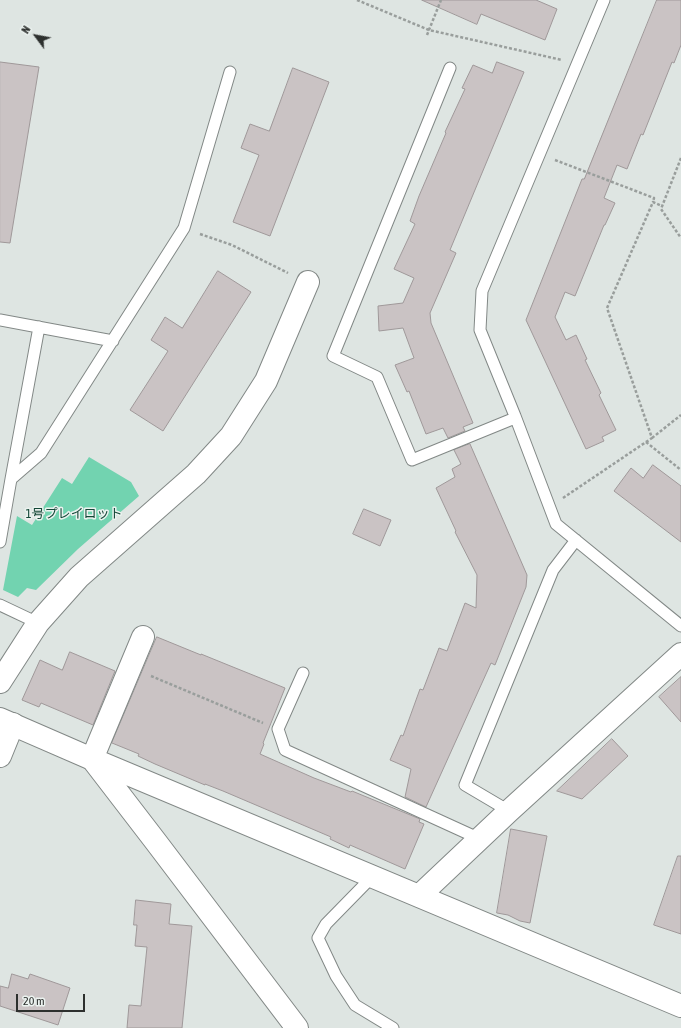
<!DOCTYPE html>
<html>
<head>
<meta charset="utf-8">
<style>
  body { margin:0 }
  #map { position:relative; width:681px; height:1028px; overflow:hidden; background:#dee5e2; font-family:"Asap Condensed",sans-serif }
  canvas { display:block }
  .north { position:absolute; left:16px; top:16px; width:40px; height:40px; -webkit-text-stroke:3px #ebf2ef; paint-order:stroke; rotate:302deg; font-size:11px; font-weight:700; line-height:16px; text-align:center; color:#2d302e }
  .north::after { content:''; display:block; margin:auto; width:14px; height:18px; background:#2d302e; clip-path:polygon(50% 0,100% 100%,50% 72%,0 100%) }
  .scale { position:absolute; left:16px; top:994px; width:69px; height:18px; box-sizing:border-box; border:2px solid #2d302e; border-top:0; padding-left:5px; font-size:12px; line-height:14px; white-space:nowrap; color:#2d302e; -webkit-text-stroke:3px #ebf2ef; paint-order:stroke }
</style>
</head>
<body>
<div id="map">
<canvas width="681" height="1028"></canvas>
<div class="north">N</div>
<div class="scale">20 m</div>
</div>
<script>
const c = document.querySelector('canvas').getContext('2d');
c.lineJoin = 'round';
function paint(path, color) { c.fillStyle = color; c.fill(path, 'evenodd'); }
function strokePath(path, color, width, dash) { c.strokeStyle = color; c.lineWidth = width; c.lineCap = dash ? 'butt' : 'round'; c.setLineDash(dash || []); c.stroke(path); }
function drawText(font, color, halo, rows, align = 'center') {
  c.font = font + ' "Asap Condensed","Noto Sans JP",sans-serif'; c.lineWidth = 3; c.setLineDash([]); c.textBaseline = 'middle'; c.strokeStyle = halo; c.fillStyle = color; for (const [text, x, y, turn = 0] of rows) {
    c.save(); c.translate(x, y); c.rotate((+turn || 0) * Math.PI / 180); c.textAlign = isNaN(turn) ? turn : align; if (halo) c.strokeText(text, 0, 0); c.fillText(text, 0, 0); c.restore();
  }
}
paint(new Path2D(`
  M 89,457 L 131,482 L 139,496 L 78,549 L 36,590 L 27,588 L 18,597 L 3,590 L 17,516 L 32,525 L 62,478 L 72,484 Z`), '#72d3b0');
const building = new Path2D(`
  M 422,0 L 536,0 L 557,9 L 545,40 L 481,14 L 477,24 Z
  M 657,0 L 681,0 L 681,45 L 674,63 L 672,62 L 643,135 L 641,134 L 627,169 L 617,165 L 604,198 L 615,203 L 605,225 L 604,225 L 575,296 L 565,292 L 555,317 L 566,340 L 576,335 L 587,359 L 585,360 L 601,393 L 599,395 L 616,430 L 602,437 L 604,441 L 586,449 L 526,320 L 582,179 L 584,179 Z
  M 0,62 L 39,67 L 10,243 L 0,242 Z
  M 497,62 L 524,72 L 450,250 L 456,253 L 430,313 L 431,323 L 473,423 L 463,427 L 465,431 L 448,438 L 443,428 L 426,434 L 409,391 L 407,392 L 395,365 L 414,358 L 403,328 L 379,331 L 378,306 L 403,303 L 414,278 L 394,269 L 415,224 L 410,221 L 419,196 L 446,133 L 445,132 L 465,89 L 462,88 L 473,65 L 492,73 Z
  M 293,68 L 329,82 L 270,236 L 233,222 L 259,155 L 241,148 L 250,124 L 269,131 Z
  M 218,271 L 251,292 L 163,431 L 130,410 L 168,351 L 151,340 L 165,317 L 182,328 Z
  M 470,444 L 527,575 L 526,587 L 495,665 L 491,663 L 426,807 L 405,797 L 411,769 L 390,760 L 401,735 L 403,736 L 420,689 L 423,690 L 439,648 L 447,651 L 465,603 L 476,608 L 477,575 L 455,532 L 456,531 L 436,488 L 455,477 L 452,469 L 461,464 L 454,450 Z
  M 653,465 L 681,486 L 681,542 L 614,491 L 631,468 L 643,478 Z
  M 364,509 L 391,520 L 380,546 L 353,534 Z
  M 157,637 L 201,655 L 201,654 L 228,665 L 285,688 L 263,743 L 264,744 L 260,754 L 314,778 L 351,792 L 352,791 L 420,819 L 419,822 L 424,824 L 405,869 L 350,845 L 349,848 L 330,839 L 331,837 L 223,791 L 205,784 L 205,785 L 155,764 L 138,756 L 139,754 L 112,743 Z
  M 70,652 L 115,671 L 93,725 L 41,703 L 39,707 L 22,700 L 40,660 L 62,670 Z
  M 681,677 L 681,722 L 659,697 Z
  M 612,739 L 628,756 L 582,799 L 557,791 Z
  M 511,829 L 547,836 L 530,923 L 520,921 L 508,915 L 497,913 Z
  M 678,856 L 681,856 L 681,934 L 654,925 Z
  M 136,900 L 171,904 L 169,924 L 192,926 L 182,1028 L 127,1028 L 129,1005 L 141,1006 L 147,947 L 135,946 L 137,925 L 134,925 Z
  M 12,974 L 28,979 L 30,974 L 70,988 L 58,1025 L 0,1006 L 0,986 L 8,988 Z`);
paint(building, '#cac3c4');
strokePath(building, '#9f9899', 1);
const service = new Path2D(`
  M 604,0 L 482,291 L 480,330 L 515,416 L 556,524 L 681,626
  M 450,68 L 333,356 L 377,377 L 412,460 L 515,418
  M 0,320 L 113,341
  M 11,479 L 41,453 L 184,228 L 230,72
  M 0,542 L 11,479 L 39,327
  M 0,605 L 38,623
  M 303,673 L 278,729 L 285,750 L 480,839
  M 509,811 L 465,785 L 553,570 L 576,540
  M 372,877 L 326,924 L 318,938 L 336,976 L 355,1005 L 393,1028`);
const minor = new Path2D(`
  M 0,756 L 13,724
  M 92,759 L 143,637`);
const tertiary = new Path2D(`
  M 0,682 L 38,623 L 79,577 L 196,474 L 231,436 L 266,381 L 308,282
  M 0,719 L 92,759 L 681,1006
  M 93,760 L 156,842 L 297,1028
  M 419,896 L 509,811 L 681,654`);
strokePath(service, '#828886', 13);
strokePath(minor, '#828886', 24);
strokePath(tertiary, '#828886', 24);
strokePath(new Path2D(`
  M 357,0 L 429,30 L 562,60
  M 427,35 L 441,0
  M 681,158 L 661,209 L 681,238
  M 555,160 L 654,198 L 653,202
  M 200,234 L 232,245 L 288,273
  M 652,438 L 681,415
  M 646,442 L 681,470
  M 563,498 L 652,438 L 607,308 L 653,202 L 662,206
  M 151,676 L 263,723`), '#999e9c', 2.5, [3, 2]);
strokePath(service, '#fff', 11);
strokePath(minor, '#fff', 22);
strokePath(tertiary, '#fff', 22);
drawText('13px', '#134636', '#ebf2ef', [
  ["1号プレイロット",74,514]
]);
</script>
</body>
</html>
